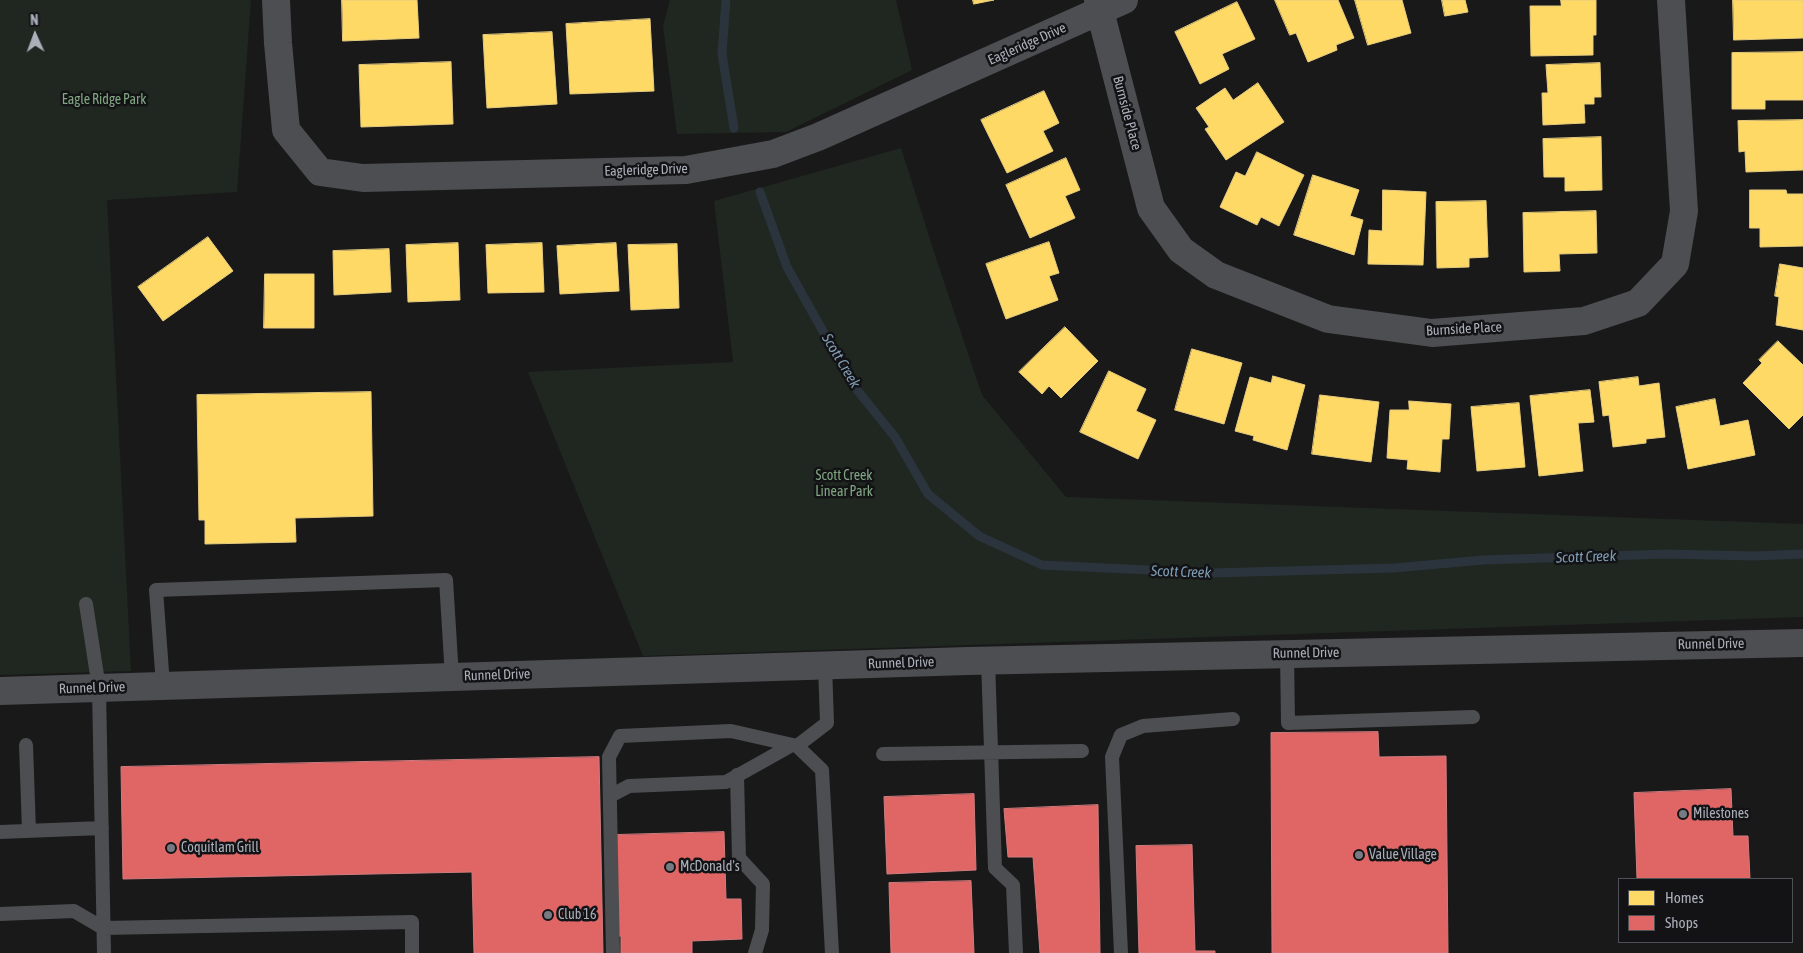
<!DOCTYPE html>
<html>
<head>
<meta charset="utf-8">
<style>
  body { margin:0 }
  #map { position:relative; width:1803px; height:953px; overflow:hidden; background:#191919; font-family:"Asap Condensed",sans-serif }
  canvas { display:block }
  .legend { position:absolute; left:1618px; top:878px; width:175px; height:65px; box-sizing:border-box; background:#131315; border:1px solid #4f5157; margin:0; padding:6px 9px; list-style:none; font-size:15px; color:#aaafba }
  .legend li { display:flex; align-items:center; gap:10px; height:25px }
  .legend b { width:25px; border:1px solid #4f5157 }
  .north { position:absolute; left:10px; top:10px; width:50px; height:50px; -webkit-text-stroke:4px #131315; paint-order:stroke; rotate:358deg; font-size:14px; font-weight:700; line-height:20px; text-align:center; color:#aaafba }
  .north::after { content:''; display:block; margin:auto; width:18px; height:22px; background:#aaafba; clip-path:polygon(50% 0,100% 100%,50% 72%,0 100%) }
</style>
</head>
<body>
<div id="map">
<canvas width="1803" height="953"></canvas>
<ul class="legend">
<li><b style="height:14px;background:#ffd966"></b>Homes</li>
<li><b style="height:14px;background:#e06666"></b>Shops</li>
</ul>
<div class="north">N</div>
</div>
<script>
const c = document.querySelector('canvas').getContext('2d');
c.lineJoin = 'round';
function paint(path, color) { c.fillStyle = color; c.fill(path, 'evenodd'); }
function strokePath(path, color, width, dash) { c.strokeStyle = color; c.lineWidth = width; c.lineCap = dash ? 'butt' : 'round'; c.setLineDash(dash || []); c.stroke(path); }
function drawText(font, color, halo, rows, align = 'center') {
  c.font = font + ' "Asap Condensed",sans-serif'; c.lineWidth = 5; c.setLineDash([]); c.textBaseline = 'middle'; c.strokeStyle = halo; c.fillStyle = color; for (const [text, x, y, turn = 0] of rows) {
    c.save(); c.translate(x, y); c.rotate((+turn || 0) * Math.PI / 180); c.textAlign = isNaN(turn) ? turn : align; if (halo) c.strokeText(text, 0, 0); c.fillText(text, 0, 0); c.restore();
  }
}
paint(new Path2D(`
  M 0,0 L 251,0 L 237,192 L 107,200 L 131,671 L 0,675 Z
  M 670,0 L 896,0 L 912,70 L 786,132 L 677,134 L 663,26 Z
  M 901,148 L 936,258 L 982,395 L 1066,497 L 1803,524 L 1803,617 L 643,656 L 528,372 L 733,362 L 714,201 Z`), '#1f2720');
const homes = new Path2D(`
  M 342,0 L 417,0 L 419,38 L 343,41 Z
  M 973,0 L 994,0 L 974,4 Z
  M 1275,0 L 1338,0 L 1354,38 L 1336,45 L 1337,50 L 1308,62 L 1296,33 L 1290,35 Z
  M 1355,0 L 1402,0 L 1411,33 L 1368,45 Z
  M 1442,0 L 1465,0 L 1468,12 L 1445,16 Z
  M 1561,0 L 1596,0 L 1596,35 L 1593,35 L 1593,55 L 1531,56 L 1530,6 L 1561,6 Z
  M 1733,0 L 1803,0 L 1803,38 L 1734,40 Z
  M 1237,2 L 1255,39 L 1222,54 L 1229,69 L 1200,84 L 1175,32 Z
  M 650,19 L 654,91 L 570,94 L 566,24 Z
  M 552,32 L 557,104 L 487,108 L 483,35 Z
  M 1803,52 L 1803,100 L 1765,100 L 1765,109 L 1732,109 L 1732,53 Z
  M 451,62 L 453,124 L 361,127 L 359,65 Z
  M 1600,63 L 1601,97 L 1594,97 L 1594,104 L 1584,104 L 1585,123 L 1543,125 L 1542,93 L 1548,93 L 1546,65 Z
  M 1258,83 L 1284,122 L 1226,160 L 1205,129 L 1209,127 L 1196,108 L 1225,88 L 1233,100 Z
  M 1044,91 L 1059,123 L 1043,131 L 1053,151 L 1007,173 L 981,120 Z
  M 1803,120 L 1803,170 L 1746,172 L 1745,151 L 1739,152 L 1738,121 Z
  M 1601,137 L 1602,190 L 1565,191 L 1565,177 L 1544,177 L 1543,139 Z
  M 1257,152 L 1304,175 L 1279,226 L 1261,217 L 1257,225 L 1220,207 L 1236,172 L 1245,176 Z
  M 1066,158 L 1080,190 L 1065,196 L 1075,218 L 1030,238 L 1006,185 Z
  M 1313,175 L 1359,190 L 1350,216 L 1363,220 L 1354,255 L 1294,235 Z
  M 1383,190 L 1426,192 L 1423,265 L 1368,264 L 1369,230 L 1382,231 Z
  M 1750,190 L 1786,190 L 1787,194 L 1803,194 L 1803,246 L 1760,247 L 1760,228 L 1750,228 Z
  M 1486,201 L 1488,257 L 1469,258 L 1469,267 L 1437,268 L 1436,202 Z
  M 1596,211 L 1597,253 L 1559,254 L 1560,271 L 1524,272 L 1523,213 Z
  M 208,237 L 233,271 L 163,321 L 138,287 Z
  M 1049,242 L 1059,273 L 1049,276 L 1058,300 L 1006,319 L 986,264 Z
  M 458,243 L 460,300 L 408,302 L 406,245 Z
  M 542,243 L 544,292 L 488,293 L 486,245 Z
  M 616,243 L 619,291 L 560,294 L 557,246 Z
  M 677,244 L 679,308 L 631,310 L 628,245 Z
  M 389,249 L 391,292 L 334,295 L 333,251 Z
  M 1780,264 L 1803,268 L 1803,330 L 1776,325 L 1779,297 L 1775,296 Z
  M 265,274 L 314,274 L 314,328 L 264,328 Z
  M 1065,327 L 1098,361 L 1061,398 L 1049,386 L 1042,394 L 1019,372 Z
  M 1778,341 L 1803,365 L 1803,415 L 1789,429 L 1743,383 L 1762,363 L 1759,360 Z
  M 1192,349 L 1242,363 L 1224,424 L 1175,410 Z
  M 1109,371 L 1146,389 L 1136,411 L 1156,420 L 1138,459 L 1080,432 Z
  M 1273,376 L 1305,385 L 1287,450 L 1253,440 L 1254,436 L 1235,431 L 1250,377 L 1271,383 Z
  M 1638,377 L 1639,386 L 1659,383 L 1665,437 L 1646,439 L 1646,443 L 1613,447 L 1609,415 L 1603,416 L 1599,382 Z
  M 1590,390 L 1594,422 L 1578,423 L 1583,471 L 1539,476 L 1530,396 Z
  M 371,392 L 373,516 L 295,518 L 296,542 L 205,544 L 205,520 L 199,520 L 197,395 Z
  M 1320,395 L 1379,402 L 1371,462 L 1312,454 Z
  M 1715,399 L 1720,426 L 1748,420 L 1755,455 L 1688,469 L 1676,407 Z
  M 1409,401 L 1451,404 L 1449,439 L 1442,439 L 1440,472 L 1407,469 L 1408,460 L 1387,458 L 1390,410 L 1409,410 Z
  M 1519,403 L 1525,467 L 1477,471 L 1471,407 Z`);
paint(homes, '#ffd966');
strokePath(homes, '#e6cc7f', 1);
const shops = new Path2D(`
  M 1378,732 L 1379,757 L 1446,756 L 1448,953 L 1272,953 L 1271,733 Z
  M 599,757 L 603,953 L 474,953 L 472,872 L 123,879 L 121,767 Z
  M 1731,789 L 1733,836 L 1748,836 L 1750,879 L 1637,879 L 1634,793 Z
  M 974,794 L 976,870 L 887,874 L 884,797 Z
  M 1098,805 L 1100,953 L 1040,953 L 1033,857 L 1008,857 L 1004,809 Z
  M 724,832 L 726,899 L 741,899 L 742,939 L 692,941 L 692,953 L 621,953 L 621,936 L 617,936 L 614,835 Z
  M 1192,845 L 1195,951 L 1215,951 L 1215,953 L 1139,953 L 1136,846 Z
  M 971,881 L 974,953 L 891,953 L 889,883 Z`);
paint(shops, '#e06666');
strokePath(shops, '#d07c7f', 1);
strokePath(new Path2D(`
  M 726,0 L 722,54 L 734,128
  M 760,192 L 787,267 L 853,385 L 895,437 L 928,494 L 979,536 L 1042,565 L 1212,573 L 1394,568 L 1483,560 L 1666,554 L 1754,556 L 1803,554`), '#2b343c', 9);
strokePath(new Path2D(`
  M 86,604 L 99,688 L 104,953
  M 1287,653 L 1288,723 L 1473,717
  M 988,660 L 995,868 L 1013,885 L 1016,953
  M 825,665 L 827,723 L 797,746 L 822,770 L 832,953
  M 163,685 L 156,590 L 446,580 L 452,677
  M 26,745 L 29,831
  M 883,754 L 1082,751
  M 737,775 L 739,858 L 763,884 L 762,930 L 755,953
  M 610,796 L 629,786 L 726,782 L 792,745
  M 0,832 L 102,828
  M 0,914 L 74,911 L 103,928 L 412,922 L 412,953
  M 613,953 L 609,757 L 620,736 L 731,731 L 797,746
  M 1121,953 L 1112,757 L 1121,735 L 1143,726 L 1233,719`), '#4d4e52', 14);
strokePath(new Path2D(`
  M 276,0 L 278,43 L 286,130 L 320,172 L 363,178 L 686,170 L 773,154 L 818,137 L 1124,0
  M 1098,0 L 1100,11 L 1151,208 L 1181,250 L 1216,275 L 1328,319 L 1432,333 L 1584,321 L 1638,303 L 1675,264 L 1684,211 L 1671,0
  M 0,691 L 968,661 L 1803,643`), '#4d4e52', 28);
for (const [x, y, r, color] of [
  [1683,814,5,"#777a82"],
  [171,848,5,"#777a82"],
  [1359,855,5,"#777a82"],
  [670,867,5,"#777a82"],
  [548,915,5,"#777a82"]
]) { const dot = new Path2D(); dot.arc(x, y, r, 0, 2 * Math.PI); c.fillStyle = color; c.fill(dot); strokePath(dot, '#131315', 2); }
drawText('14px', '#aaafba', '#131315', [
  ["Eagleridge Drive",1027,44,-24],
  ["Burnside Place",1127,113,75],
  ["Eagleridge Drive",646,170,-2],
  ["Burnside Place",1464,329,-3],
  ["Runnel Drive",1711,644,-1],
  ["Runnel Drive",1306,653,-1],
  ["Runnel Drive",901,663,-2],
  ["Runnel Drive",497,675,-2],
  ["Runnel Drive",92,688,-2]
]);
drawText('14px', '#81a683', '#131315', [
  ["Eagle Ridge Park",104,100],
  ["Scott Creek",844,476],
  ["Linear Park",844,492]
]);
drawText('14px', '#aaafba', '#131315', [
  ["Milestones",1693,814],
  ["Coquitlam Grill",181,848],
  ["Value Village",1369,855],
  ["McDonald's",680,867],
  ["Club 16",558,915]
], 'left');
drawText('italic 15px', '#809db6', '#131315', [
  ["Scott Creek",841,361,59],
  ["Scott Creek",1586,557,-2],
  ["Scott Creek",1181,572,2]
]);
</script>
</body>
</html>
